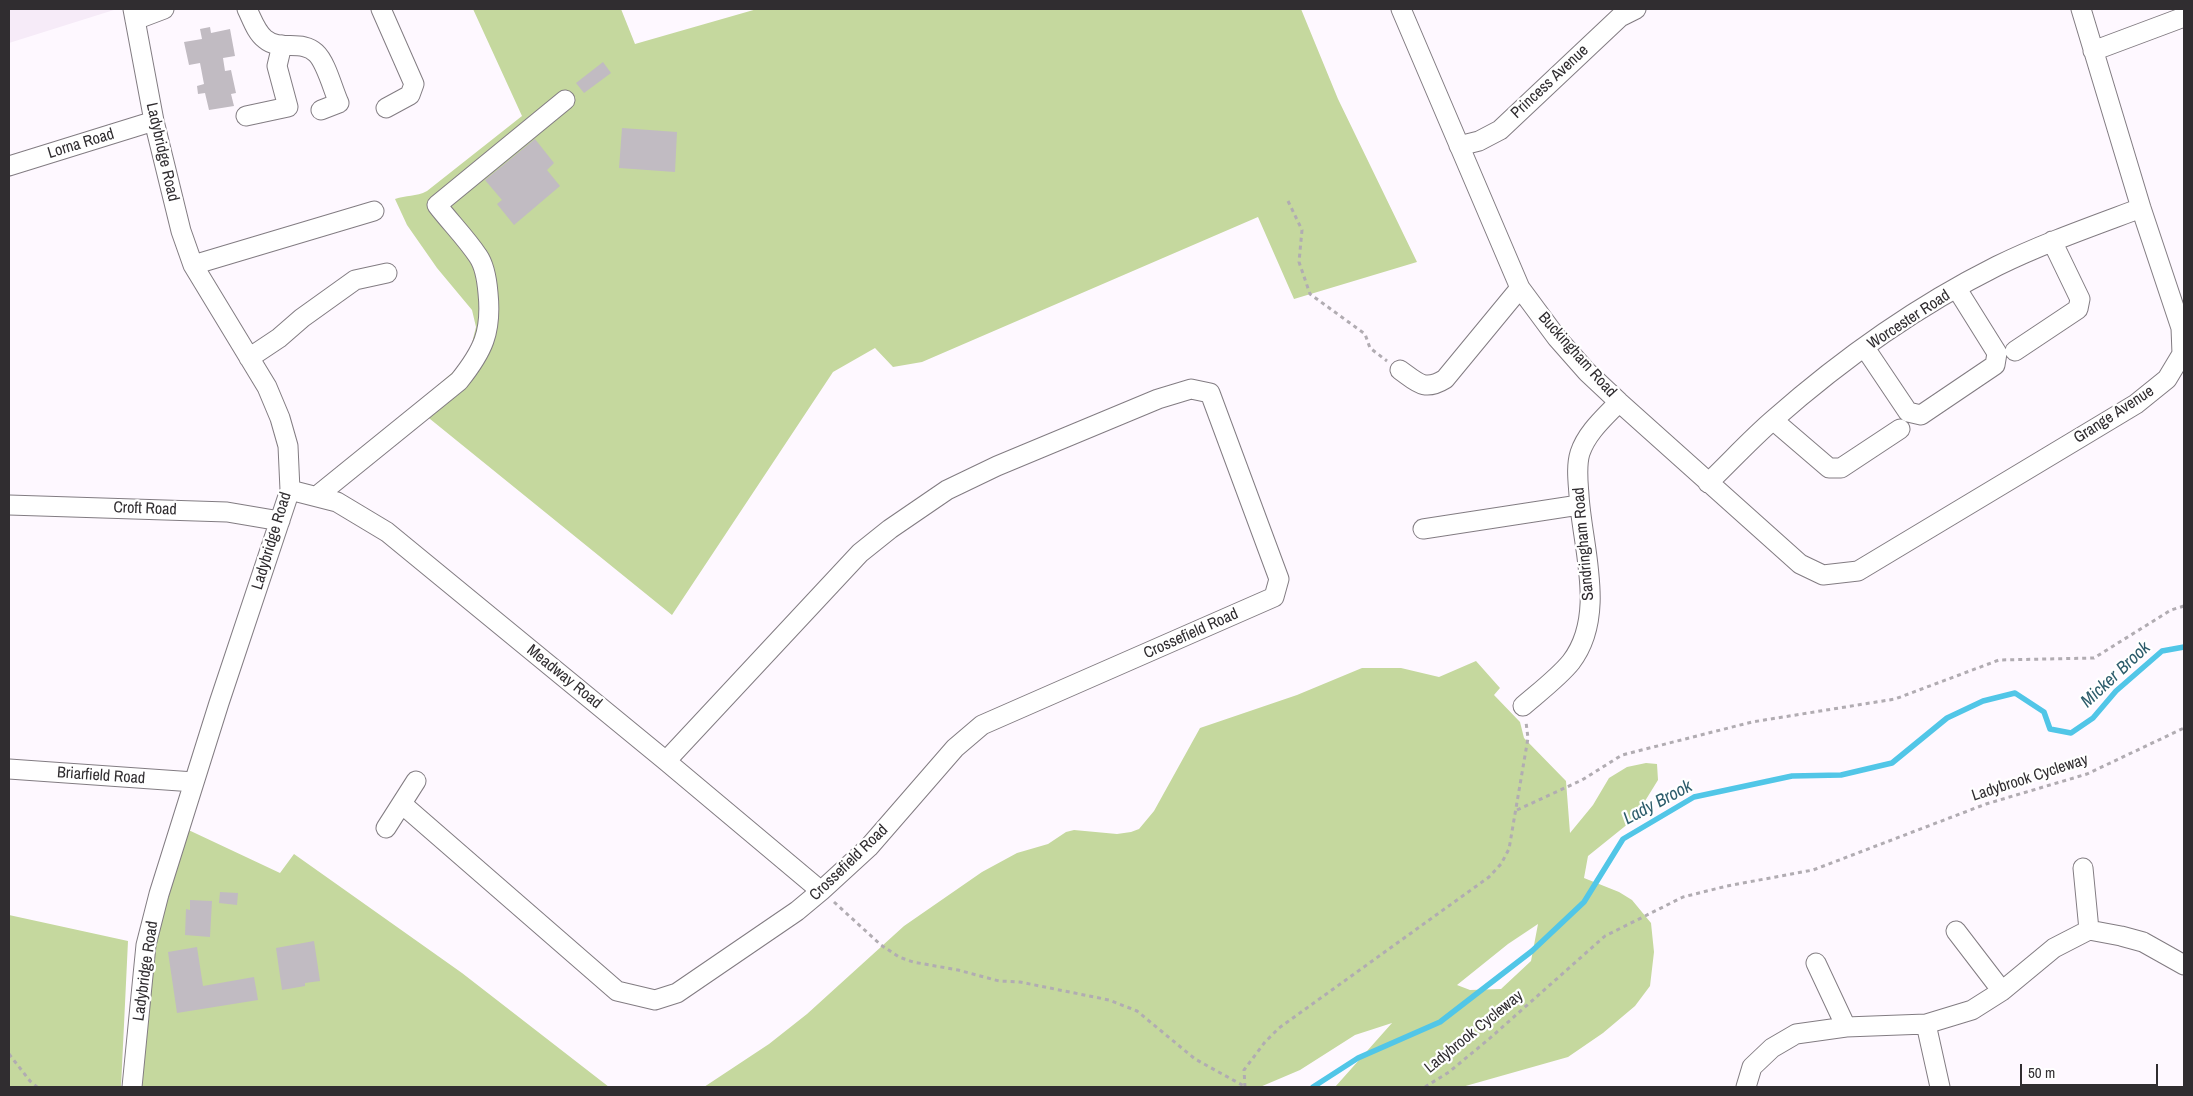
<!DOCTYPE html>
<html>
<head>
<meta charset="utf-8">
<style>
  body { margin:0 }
  #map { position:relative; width:2193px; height:1096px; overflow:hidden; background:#fef8ff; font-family:"Archivo Narrow",sans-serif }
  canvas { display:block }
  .frame { position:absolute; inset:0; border:10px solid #302d30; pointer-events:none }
  .scale { position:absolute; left:2020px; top:1064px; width:138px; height:22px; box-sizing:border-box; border:2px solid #302d30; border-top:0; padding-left:6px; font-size:15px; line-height:18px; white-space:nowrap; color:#302d30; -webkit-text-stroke:4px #fff; paint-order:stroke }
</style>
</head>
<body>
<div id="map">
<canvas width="2193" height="1096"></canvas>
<div class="frame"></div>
<div class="scale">50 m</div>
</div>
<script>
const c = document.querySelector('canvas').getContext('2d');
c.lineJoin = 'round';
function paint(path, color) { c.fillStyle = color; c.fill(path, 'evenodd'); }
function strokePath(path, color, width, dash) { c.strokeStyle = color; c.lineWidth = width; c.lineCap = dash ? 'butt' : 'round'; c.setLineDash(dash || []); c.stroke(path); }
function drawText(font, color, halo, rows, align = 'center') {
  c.font = font + ' "Archivo Narrow",sans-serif'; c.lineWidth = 4.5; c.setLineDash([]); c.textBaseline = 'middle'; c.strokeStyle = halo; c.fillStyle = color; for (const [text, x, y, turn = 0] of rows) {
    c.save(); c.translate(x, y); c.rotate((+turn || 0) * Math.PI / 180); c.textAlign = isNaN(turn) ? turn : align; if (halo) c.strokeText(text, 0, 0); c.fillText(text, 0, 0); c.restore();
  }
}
paint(new Path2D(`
  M 9,9 L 117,9 L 9,43 Z`), '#f6ebf8');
paint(new Path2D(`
  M 473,9 L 621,9 L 635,44 L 757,9 L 1301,9 L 1338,99 L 1417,262 L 1294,299 L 1258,217 L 922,362 L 893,367 L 875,348 L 833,372 L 672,615 L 414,406 L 461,365 L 470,351 L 476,327 L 472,310 L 437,268 L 407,225 L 395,199 C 406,195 416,197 427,191 L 522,116 Z
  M 1476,661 L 1500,688 L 1494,695 L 1520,722 L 1524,738 L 1566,781 L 1570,833 L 1593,805 L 1609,778 L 1627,767 L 1646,763 L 1657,764 L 1658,780 L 1645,801 L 1629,823 L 1588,856 L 1584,878 L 1619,892 L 1632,900 L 1651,923 L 1654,952 L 1650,986 L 1635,1006 L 1603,1033 L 1568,1057 L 1462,1087 L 1335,1087 L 1392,1023 L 1355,1035 L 1300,1070 L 1260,1087 L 704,1087 L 769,1044 L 807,1014 L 904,926 L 982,872 L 1017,853 L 1048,844 L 1066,832 L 1074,830 L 1117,834 L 1131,832 L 1139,829 L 1154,811 L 1200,728 L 1297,695 L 1362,668 L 1401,668 L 1439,677 ZM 1538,924 L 1531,961 L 1501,989 L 1470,990 L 1457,985 L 1508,944 Z
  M 180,826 L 280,873 L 294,854 L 462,973 L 609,1087 L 132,1087 L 139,1009 Z
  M 9,915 L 128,941 L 121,1087 L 9,1087 Z`), '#c5d89e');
strokePath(new Path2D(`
  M 1313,1087 L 1358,1058 L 1440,1022 L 1532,951 L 1584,902 L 1623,839 L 1694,797 L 1792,776 L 1841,775 L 1892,763 L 1947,718 L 1983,701 L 2015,693 L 2044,712 L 2050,729 L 2071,733 L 2093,718 L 2116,691 L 2162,651 L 2184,647`), '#51c6e7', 5.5);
paint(new Path2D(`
  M 210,27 L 211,33 L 230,29 L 235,56 L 223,58 L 225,71 L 231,70 L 236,93 L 231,94 L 234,106 L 209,110 L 205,93 L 198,94 L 197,86 L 204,84 L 200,63 L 189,65 L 184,42 L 202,39 L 200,29 Z
  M 603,62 L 611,73 L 584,93 L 576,83 Z
  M 622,128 L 677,132 L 675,172 L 619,168 Z
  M 535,139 L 554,163 L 547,170 L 560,186 L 514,225 L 497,204 L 502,200 L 485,180 Z
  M 220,892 L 238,893 L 237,905 L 219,903 Z
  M 190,900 L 212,901 L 210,937 L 185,935 L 186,909 L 190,910 Z
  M 314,941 L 320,981 L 305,983 L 305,986 L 282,990 L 276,948 Z
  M 197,947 L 203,986 L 254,977 L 258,1000 L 177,1013 L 168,952 Z`), '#c1bbc2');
const minor = new Path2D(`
  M 247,9 C 252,19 256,32 265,39 C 280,52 302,39 316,53 C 326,62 333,90 339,103 L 321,110
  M 381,9 L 414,84 L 410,95 L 386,108
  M 1401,9 L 1520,288 L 1557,338 L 1587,372 L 1619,402 L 1800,564 L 1823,575 L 1858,571 L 2136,404 L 2167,379 L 2182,354 L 2181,328 L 2141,208 L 2081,9
  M 135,20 L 164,9
  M 2093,51 L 2184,17
  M 246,116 L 288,107 L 277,66 L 282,45
  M 1459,146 L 1479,141 L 1500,130 L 1620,17 L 1636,9
  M 9,166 L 154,121
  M 193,265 L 374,211
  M 1865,348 L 1908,412 L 1921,415 L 1995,365 L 1997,353 L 1957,289
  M 2015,351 L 2078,309 L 2080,299 L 2052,241
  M 249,358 L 279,338 L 302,318 L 355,280 L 387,273
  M 1400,370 C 1417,382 1424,392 1445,379 L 1520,288
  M 1773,420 L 1829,468 L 1841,468 L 1900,429
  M 1708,483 C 1730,462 1751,439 1773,420 C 1841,360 1917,306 1997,266 C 2044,243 2093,226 2141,208
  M 290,490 L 337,502 L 387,532 L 666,761 L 821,891
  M 317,496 L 459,381 C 483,351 492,332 488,293 C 487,281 485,266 478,256 C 466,238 450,222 437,205 L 565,100
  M 9,505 L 227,512 L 280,521
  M 1423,529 L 1579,505
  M 1523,706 C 1538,693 1559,677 1571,662 C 1607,615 1582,547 1579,495 C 1578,481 1576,466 1580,453 C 1587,432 1605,417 1619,402
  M 9,769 L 194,782
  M 402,804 L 617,991 L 655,1000 L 677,993 L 797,911 L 821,891 L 869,847 L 955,748 L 982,725 L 1274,597 L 1279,579 L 1210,393 L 1191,389 L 1158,399 L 997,466 L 947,490 L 890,529 L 860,553 L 666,761
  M 386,828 L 416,781
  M 2083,868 L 2089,930
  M 1956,931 L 2002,991
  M 1816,963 L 1846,1027
  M 1926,1024 L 1940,1087
  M 132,1087 L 146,945 L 159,894 L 219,703 L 290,490 L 288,446 L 280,418 L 267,387 L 193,265 L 181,231 L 154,121 L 133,9
  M 1746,1087 L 1752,1067 L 1772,1048 L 1796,1034 L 1846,1027 L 1926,1024 L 1972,1010 L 2002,991 L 2054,948 L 2089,930 L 2121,936 L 2143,942 L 2184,965`);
strokePath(minor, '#827c82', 21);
strokePath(new Path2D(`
  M 1288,201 L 1302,230 L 1299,262 L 1310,294 L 1365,334 L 1370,348 L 1387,361
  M 1517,810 L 1582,780 L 1622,755 L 1752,722 L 1895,699 L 1999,660 L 2094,658 L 2171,610 L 2184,606
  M 834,902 L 881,945 L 899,957 L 913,962 L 958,970 L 999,981 L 1020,982 L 1109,1000 L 1137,1011 L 1195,1059 L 1244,1086
  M 9,1054 L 30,1081 L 37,1087
  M 1245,1087 L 1244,1070 L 1265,1042 L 1279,1028 L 1489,877 L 1501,864 L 1509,849 L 1528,738 L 1526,722
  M 1425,1087 L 1449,1072 L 1489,1039 L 1605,936 L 1683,897 L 1727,886 L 1813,870 L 1986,804 L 2087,774 L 2184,728`), '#b1acb2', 3, [4, 4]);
strokePath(minor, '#fff', 19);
drawText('16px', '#302d30', '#fff', [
  ["Princess Avenue",1550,82,-43],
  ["Lorna Road",81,144,-17],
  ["Ladybridge Road",162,152,77],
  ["Worcester Road",1909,320,-33],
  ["Buckingham Road",1577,355,48],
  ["Grange Avenue",2114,415,-33],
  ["Croft Road",145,509,2],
  ["Ladybridge Road",272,541,-73],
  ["Sandringham Road",1584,544,-95],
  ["Crossefield Road",1191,634,-24],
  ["Meadway Road",564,677,39],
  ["Briarfield Road",101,776,4],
  ["Ladybrook Cycleway",2030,778,-18],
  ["Crossefield Road",849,863,-44],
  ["Ladybridge Road",146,971,-82],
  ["Ladybrook Cycleway",1474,1032,-39]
]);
drawText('italic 18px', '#2d5d6c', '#fff', [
  ["Micker Brook",2116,675,-43],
  ["Lady Brook",1658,803,-28]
]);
</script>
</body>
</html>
